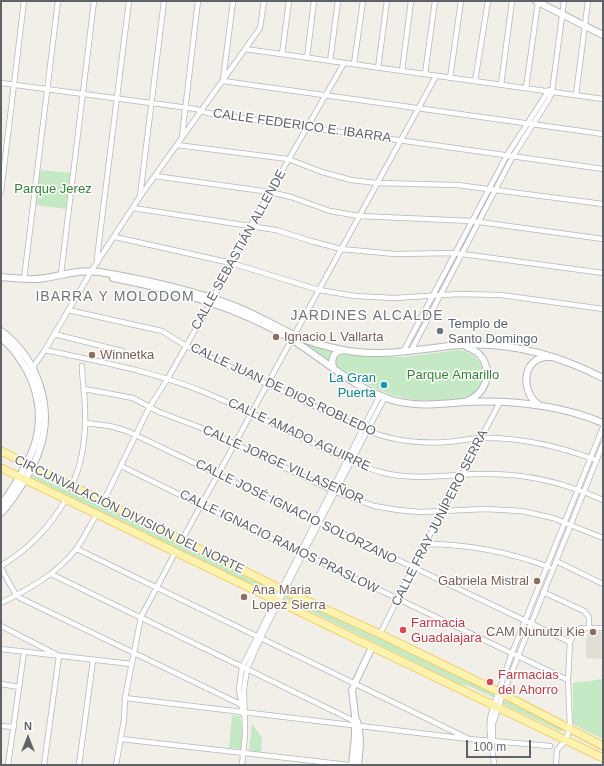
<!DOCTYPE html>
<html>
<head>
<meta charset="utf-8">
<style>
  body { margin:0 }
  #map { position:relative; width:604px; height:766px; overflow:hidden; background:#f1efe8; font-family:Arial,sans-serif }
  canvas { display:block }
  .frame { position:absolute; inset:0; border:2px solid #5f6368; pointer-events:none }
  .north { position:absolute; left:8px; top:718px; width:40px; height:40px; -webkit-text-stroke:3px #fff; paint-order:stroke; rotate:0deg; font-size:11px; font-weight:700; line-height:16px; text-align:center; color:#5f6368 }
  .north::after { content:''; display:block; margin:auto; width:14px; height:18px; background:#5f6368; clip-path:polygon(50% 0,100% 100%,50% 72%,0 100%) }
  .scale { position:absolute; left:466px; top:740px; width:65px; height:18px; box-sizing:border-box; border:2px solid #5f6368; border-top:0; padding-left:5px; font-size:12px; line-height:14px; white-space:nowrap; color:#5f6368; -webkit-text-stroke:3px #fff; paint-order:stroke }
</style>
</head>
<body>
<div id="map">
<canvas width="604" height="766"></canvas>
<div class="frame"></div>
<div class="north">N</div>
<div class="scale">100 m</div>
</div>
<script>
const c = document.querySelector('canvas').getContext('2d');
c.lineJoin = 'round';
function paint(path, color) { c.fillStyle = color; c.fill(path, 'evenodd'); }
function strokePath(path, color, width, dash) { c.strokeStyle = color; c.lineWidth = width; c.lineCap = dash ? 'butt' : 'round'; c.setLineDash(dash || []); c.stroke(path); }
function drawText(font, color, halo, rows, align = 'center') {
  c.font = font + ' Arial,sans-serif'; c.lineWidth = 3; c.setLineDash([]); c.textBaseline = 'middle'; c.strokeStyle = halo; c.fillStyle = color; for (const [text, x, y, turn = 0] of rows) {
    c.save(); c.translate(x, y); c.rotate((+turn || 0) * Math.PI / 180); c.textAlign = isNaN(turn) ? turn : align; if (halo) c.strokeText(text, 0, 0); c.fillText(text, 0, 0); c.restore();
  }
}
paint(new Path2D(`
  M 588,632 L 603,632 L 603,659 L 586,658 L 586,641 Z`), '#e1ded6');
paint(new Path2D(`
  M 40,170 L 72,173 L 67,209 L 35,205 Z
  M 303,343 L 334,351 L 329,362 Z
  M 459,350 C 482,352 494,383 471,395 C 464,399 455,399 447,400 C 411,403 385,396 355,377 C 348,374 338,370 336,363 L 336,358 L 341,354 L 385,357 L 404,357 Z
  M 31,475 L 33,475 L 56,485 L 60,485 L 276,589 L 276,591 L 274,592 L 257,584 L 248,583 L 32,478 Z
  M 285,596 L 302,604 L 309,605 L 494,693 L 495,697 L 492,697 L 467,685 L 462,685 L 285,599 Z
  M 603,679 L 603,739 L 573,724 L 573,683 Z
  M 504,700 L 562,726 L 564,730 L 560,731 L 504,705 L 503,703 Z
  M 232,715 L 240,716 L 243,733 L 241,749 L 229,748 Z
  M 252,724 L 262,738 L 261,752 L 249,750 Z`), '#c5e8c5');
const minor = new Path2D(`
  M 245,49 L 603,99
  M 282,54 L 289,1
  M 307,58 L 314,1
  M 330,61 L 338,1
  M 354,64 L 363,1
  M 378,68 L 387,1
  M 402,71 L 411,1
  M 425,74 L 435,1
  M 450,78 L 461,1
  M 223,80 L 233,1
  M 223,81 L 603,134
  M 475,81 L 488,1
  M 1,83 L 196,109 L 207,113 L 603,169
  M 501,85 L 512,1
  M 526,88 L 538,2
  M 576,95 L 588,1
  M 182,136 L 198,1
  M 177,145 L 288,159 L 322,172 L 351,180 L 377,183 L 457,185 L 603,204
  M 155,176 L 270,192 L 291,197 L 330,211 L 359,216 L 472,221 L 603,239
  M 1,192 L 24,1
  M 140,196 L 164,1
  M 133,208 L 276,230 L 311,241 L 341,249 L 395,254 L 455,253 L 603,273
  M 115,237 L 231,263 L 319,290 L 355,296 L 394,298 L 459,294 L 501,295 L 603,309
  M 98,262 L 97,258 L 129,1
  M 61,274 L 94,1
  M 24,279 L 58,1
  M 68,310 L 162,331 L 186,346 L 363,429 C 389,440 418,444 447,442 C 458,441 469,439 480,438 C 520,437 559,446 596,460
  M 54,334 L 122,351
  M 45,350 C 101,362 158,372 211,395 C 247,410 282,428 317,445 C 339,456 361,467 384,473 C 418,481 450,474 483,474 C 525,473 566,483 603,500
  M 411,351 L 513,156 L 549,99 L 552,92 L 564,1
  M 403,352 L 507,155 L 549,90
  M 33,367 L 45,350 L 92,270 L 139,198 L 260,28 L 264,1
  M 84,389 L 133,398 L 159,412 L 199,427 L 336,492 L 374,506 L 398,510 L 420,512 L 485,509 L 522,511 L 553,518 L 603,538
  M 85,423 L 110,426 L 127,431 L 570,642
  M 121,466 L 201,505 L 568,680
  M 71,487 C 83,463 86,436 85,409 C 85,394 82,380 82,366
  M 103,502 L 149,408 L 168,378 L 211,302 L 251,225 L 344,63
  M 182,540 L 436,76
  M 425,544 C 468,544 509,552 549,567
  M 77,549 L 469,739
  M 556,561 L 603,584
  M 1,566 C 30,548 49,528 66,499
  M 1,568 L 16,595 L 20,598 L 242,705
  M 51,574 L 354,721 L 356,723
  M 543,592 L 584,611 L 589,617 L 589,627
  M 1,603 C 29,589 57,574 76,549 C 84,538 90,525 97,514
  M 1,626 L 59,656 L 44,765
  M 380,634 L 425,544 L 500,402
  M 1,649 L 131,664
  M 1,684 L 19,687
  M 125,698 L 469,739 L 550,746
  M 243,714 L 239,689 L 242,667 L 380,395
  M 1,726 L 14,727
  M 493,738 L 493,723 L 503,694 L 603,444
  M 121,739 L 349,765
  M 8,765 L 24,652
  M 79,765 L 93,660
  M 116,765 L 124,720 L 125,698 L 141,617 L 176,551
  M 242,765 L 245,735 L 244,689 L 247,669 L 261,637 L 319,523 L 385,397
  M 494,765 C 493,747 487,732 491,714 L 512,653 L 603,427
  M 556,765 L 557,750 L 566,740 L 570,727 L 568,680 L 570,642 L 575,632 L 581,628 L 603,628`);
const tertiary = new Path2D(`
  M 536,1 L 603,35
  M 1,277 C 16,278 30,281 45,278 C 64,275 81,269 100,272 C 147,280 193,290 237,307 C 257,315 275,326 294,335 C 310,342 327,347 343,350 C 383,358 421,348 461,345 C 511,342 558,355 603,378
  M 113,278 C 175,290 236,306 291,339 C 325,360 353,388 392,400 C 416,407 439,404 464,402 C 510,400 560,405 603,423
  M 1,331 C 37,358 55,407 39,451 C 36,461 31,469 26,478 C 18,491 11,503 1,513
  M 1,338 C 10,345 17,354 23,364 C 37,385 43,415 36,440 C 33,452 27,463 21,474 C 15,485 9,495 1,504
  M 467,347 C 494,356 493,391 467,401
  M 334,369 C 330,360 333,351 344,350
  M 539,405 C 518,390 524,355 550,357
  M 355,716 C 362,733 360,748 358,765
  M 352,765 L 355,736 L 355,715 L 352,690 L 355,683 L 372,647`);
const primary = new Path2D(`
  M 1,451 L 281,589 L 380,634 L 499,692 L 603,746
  M 1,468 L 603,758`);
strokePath(minor, '#b5b8bc', 6);
strokePath(tertiary, '#b5b8bc', 8);
strokePath(primary, '#f2c960', 9);
strokePath(minor, '#fff', 4.5);
strokePath(tertiary, '#fff', 6);
strokePath(primary, '#fff2af', 7);
for (const [x, y, r, color] of [
  [440,331,4,"#6b7280"],
  [276,337,4,"#8d6e63"],
  [92,355,4,"#8d6e63"],
  [384,385,4,"#0f9aa8"],
  [537,581,4,"#8d6e63"],
  [244,597,4,"#8d6e63"],
  [403,630,4,"#e0444e"],
  [593,632,4,"#8d6e63"],
  [490,682,4,"#e0444e"]
]) { const dot = new Path2D(); dot.arc(x, y, r, 0, 2 * Math.PI); c.fillStyle = color; c.fill(dot); strokePath(dot, '#fff', 1.5); }
drawText('13px', '#5f6368', '#fff', [
  ["CALLE FEDERICO E. IBARRA",302,126,8],
  ["CALLE SEBASTIÁN ALLENDE",239,250,-61],
  ["CALLE JUAN DE DIOS ROBLEDO",283,390,25],
  ["CALLE AMADO AGUIRRE",299,435,25],
  ["CALLE JORGE VILLASEÑOR",283,465,24],
  ["CALLE JOSÉ IGNACIO SOLÓRZANO",296,512,26],
  ["CIRCUNVALACIÓN DIVISIÓN DEL NORTE",129,515,26],
  ["CALLE FRAY JUNÍPERO SERRA",440,518,-63],
  ["CALLE IGNACIO RAMOS PRASLOW",279,542,26]
]);
drawText('13px', '#348238', '#fff', [
  ["Parque Jerez",53,189],
  ["Parque Amarillo",453,375]
]);
drawText('13px', '#5b616d', '#fff', [
  ["Templo de",448,324],
  ["Santo Domingo",448,339]
], 'left');
drawText('13px', '#785e54', '#fff', [
  ["Ignacio L Vallarta",284,337],
  ["Winnetka",100,355],
  ["Gabriela Mistral",529,581,"right"],
  ["Ana Maria",252,590],
  ["Lopez Sierra",252,605],
  ["CAM Nunutzi Kie",585,632,"right"]
], 'left');
drawText('13px', '#0d838f', '#fff', [
  ["La Gran",376,378],
  ["Puerta",376,393]
], 'right');
drawText('13px', '#be3a42', '#fff', [
  ["Farmacia",411,623],
  ["Guadalajara",411,638],
  ["Farmacias",498,675],
  ["del Ahorro",498,690]
], 'left');
c.letterSpacing = '1px';
drawText('14px', '#70757a', '#fff', [
  ["IBARRA Y MOLODOM",115,297],
  ["JARDINES ALCALDE",367,316]
]);
c.letterSpacing = '0px';
</script>
</body>
</html>
